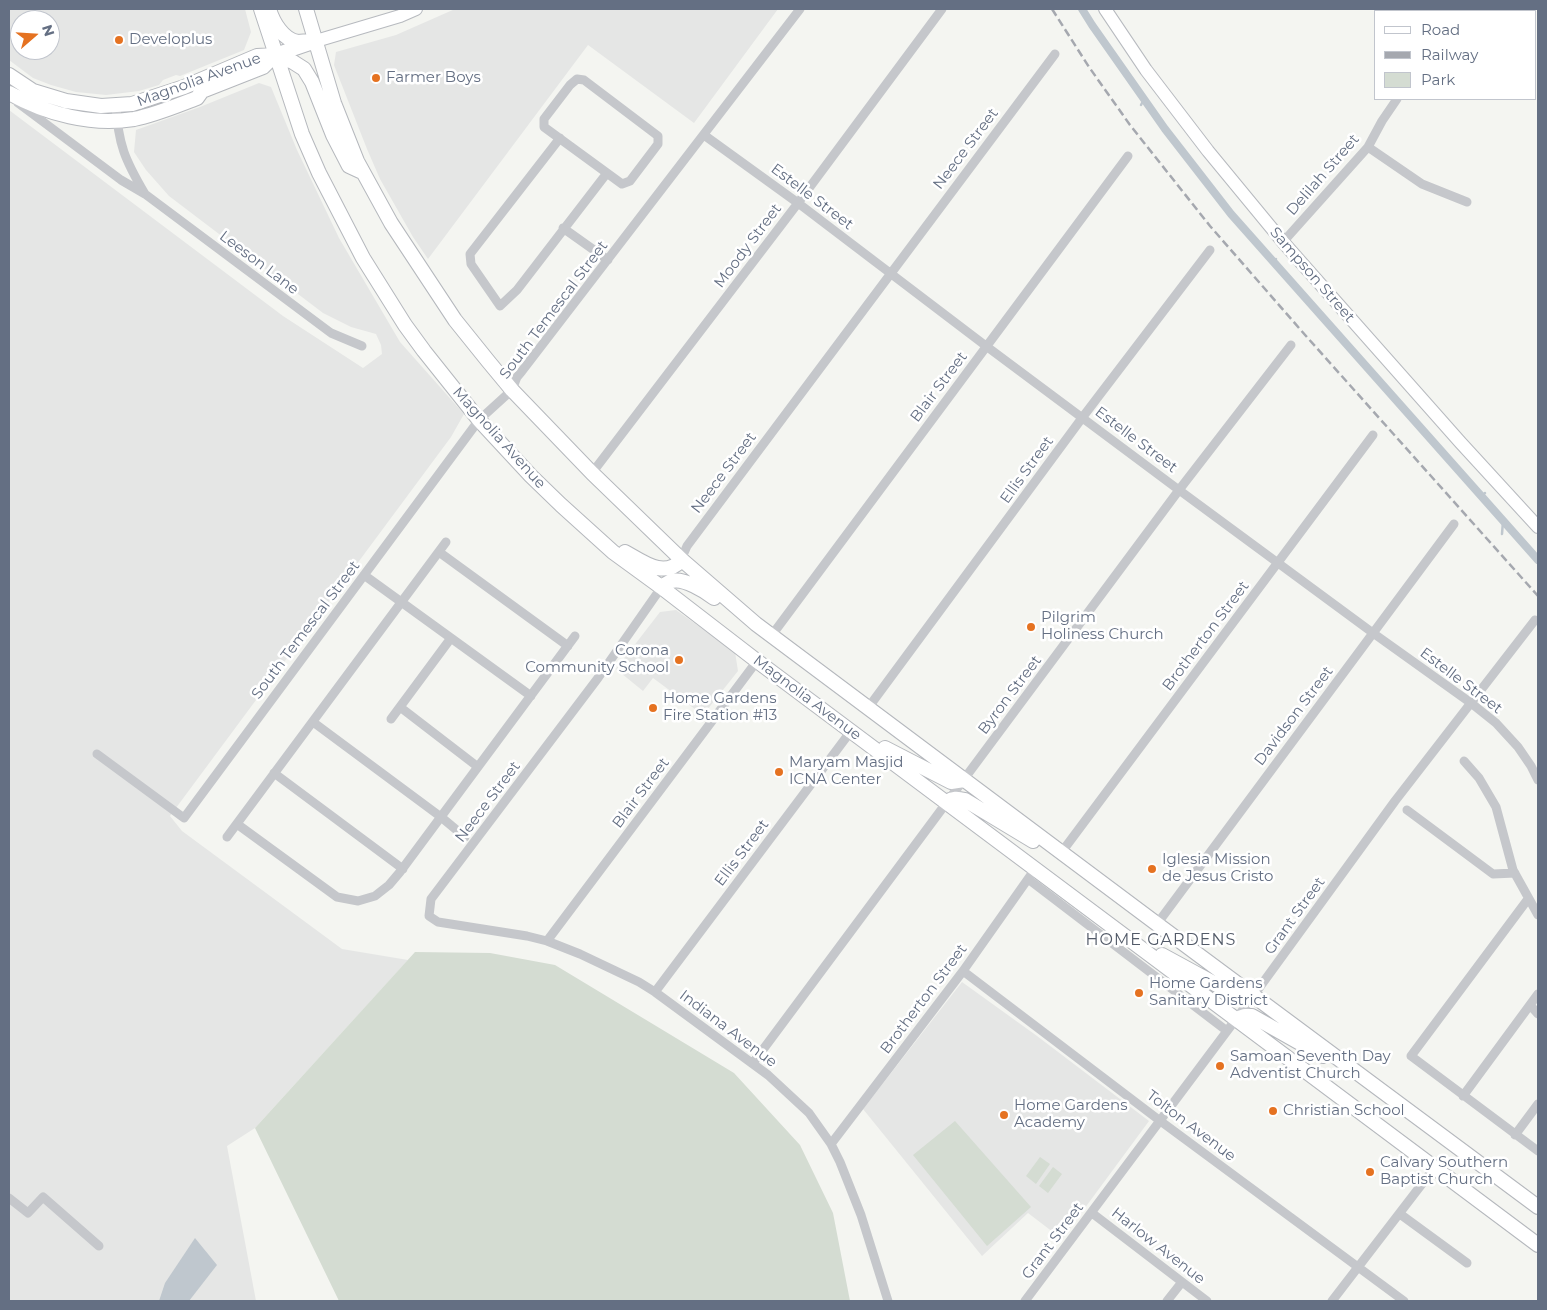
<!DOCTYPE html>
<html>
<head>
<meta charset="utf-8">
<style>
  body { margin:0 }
  #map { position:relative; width:1547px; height:1310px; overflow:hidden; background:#f4f5f1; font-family:Montserrat,sans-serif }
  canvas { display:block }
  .frame { position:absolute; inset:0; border:10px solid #646f83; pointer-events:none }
  .legend { position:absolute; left:1374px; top:10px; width:162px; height:90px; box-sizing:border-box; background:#fff; border:1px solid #c1c5cd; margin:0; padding:6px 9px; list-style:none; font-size:15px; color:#646f83 }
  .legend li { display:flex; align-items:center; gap:10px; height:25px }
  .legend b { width:25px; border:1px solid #c1c5cd }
  .north { position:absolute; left:10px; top:10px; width:50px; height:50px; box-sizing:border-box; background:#fff; border:1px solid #c1c5cd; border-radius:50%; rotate:71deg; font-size:14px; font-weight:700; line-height:20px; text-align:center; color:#646f83 }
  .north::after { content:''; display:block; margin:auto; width:18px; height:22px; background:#e57221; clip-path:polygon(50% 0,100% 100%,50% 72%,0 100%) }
</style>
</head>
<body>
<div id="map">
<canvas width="1547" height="1310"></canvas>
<div class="frame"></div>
<ul class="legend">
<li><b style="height:6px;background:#fff"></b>Road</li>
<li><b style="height:6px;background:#a5a8af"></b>Railway</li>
<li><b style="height:14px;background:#d4dcd2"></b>Park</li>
</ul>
<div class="north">N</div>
</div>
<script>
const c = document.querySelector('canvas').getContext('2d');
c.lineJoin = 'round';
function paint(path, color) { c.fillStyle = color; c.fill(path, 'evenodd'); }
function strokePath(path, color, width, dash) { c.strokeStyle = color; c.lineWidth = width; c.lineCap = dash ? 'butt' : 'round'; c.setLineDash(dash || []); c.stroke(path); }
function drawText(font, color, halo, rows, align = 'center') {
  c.font = font + ' Montserrat,sans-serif'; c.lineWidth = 5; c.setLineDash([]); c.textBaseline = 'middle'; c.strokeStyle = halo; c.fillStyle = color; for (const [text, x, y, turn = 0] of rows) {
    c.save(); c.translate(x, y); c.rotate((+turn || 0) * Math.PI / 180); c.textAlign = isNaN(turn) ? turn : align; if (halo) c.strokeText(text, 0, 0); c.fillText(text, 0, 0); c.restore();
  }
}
paint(new Path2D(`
  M 9,9 L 245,9 L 251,32 L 244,50 L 180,76 L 176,75 L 163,80 L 159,85 L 139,91 L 106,95 L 76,92 L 51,85 L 33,78 L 9,60 ZM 20,20 L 50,20 L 50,50 L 20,50 Z
  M 455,9 L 778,9 L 694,123 L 588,45 L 428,259 L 413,237 L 380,179 L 367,149 L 334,65 L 336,52 L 396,35 Z
  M 259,83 L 271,87 L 297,150 L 339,238 L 400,342 L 464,414 L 451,437 L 170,816 L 182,831 L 342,949 L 408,960 L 255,1128 L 227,1146 L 256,1301 L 9,1301 L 9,110 L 283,316 L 363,368 L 382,354 L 381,345 L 376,334 L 351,327 L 323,313 L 169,196 L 146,170 L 134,152 L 136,130 L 200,107 Z
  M 676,610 L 735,652 L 738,671 L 703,715 L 653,678 L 643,691 L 616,669 L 660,612 Z
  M 962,982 L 1037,1036 L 1149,1121 L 1062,1239 L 1028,1213 L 982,1256 L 863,1109 Z`), '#e5e6e5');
paint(new Path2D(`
  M 415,952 L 490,953 L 555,965 L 734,1073 L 800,1145 L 833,1213 L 850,1301 L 339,1301 L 255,1128 Z
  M 955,1121 L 1031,1207 L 987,1246 L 913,1155 Z
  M 1040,1157 L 1050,1164 L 1036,1184 L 1026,1176 Z
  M 1053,1167 L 1062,1174 L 1048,1193 L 1039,1186 Z`), '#d4dcd2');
paint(new Path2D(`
  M 195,1238 L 217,1265 L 189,1301 L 159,1301 L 165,1283 Z`), '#bfc7ce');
strokePath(new Path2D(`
  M 1141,105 L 1144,99
  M 1274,262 L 1276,259
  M 1481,496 L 1485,493
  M 1502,534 L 1503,521`), '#bfc7ce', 2.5);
strokePath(new Path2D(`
  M 1082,9 L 1092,25 L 1165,129 L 1231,214 L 1538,560`), '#bfc7ce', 8);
const secondary = new Path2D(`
  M 1105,9 L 1146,70 L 1208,151 L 1283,242 L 1460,442 L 1538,527
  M 316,41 L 400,16 L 416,9`);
const primary = new Path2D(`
  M 261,9 L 302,134 L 319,173 L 363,258 L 405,325 L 424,351 L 479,420 L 531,476 L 561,505 L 613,552 L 661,587 L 757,661 L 1538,1245
  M 269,9 C 273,22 283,40 298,42 C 302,42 306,41 310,41
  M 306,9 L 334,103 L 357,161 L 391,223 L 455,320 L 488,361 L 512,390 L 592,473 L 682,560 L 756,624 L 1157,924 L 1538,1207
  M 275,55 L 293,62 L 304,69 L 312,82 L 333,135 L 349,166 L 362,172
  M 9,75 L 33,91 L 66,101 L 101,106 L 132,104 L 184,87 L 257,56 L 275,55 L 316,41
  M 9,93 C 47,114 91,126 134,119 C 155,115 176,106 197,98 L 202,91 L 263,67 L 275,55
  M 625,552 C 643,562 664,579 682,560
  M 661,587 C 665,585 668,582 672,581 C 684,578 705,591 714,598
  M 885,748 L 951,782 L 964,780
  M 946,802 C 953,798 957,798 965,800 L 1033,841
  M 1162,955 L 1241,998 L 1249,997 L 1254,995
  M 1236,1019 L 1245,1016 L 1252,1016 L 1323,1056`);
strokePath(secondary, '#b7babf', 14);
strokePath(primary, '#b5b8bd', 16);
strokePath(new Path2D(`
  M 1458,11 L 1460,9
  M 577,79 L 584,80 L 658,136 L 658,144 L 630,181 L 622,184 L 544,127 L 544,119 L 570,85 Z
  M 18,103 L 121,180 L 145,194 L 331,333 L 362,346
  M 116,105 C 118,144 125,160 145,194
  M 704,135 L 798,203 L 986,346 L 1179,490 L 1373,633 L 1471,703 L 1496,723 L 1518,747 L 1531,766 L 1538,780
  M 560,138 L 470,254 L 471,264 L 500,306 L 517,290 L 607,173
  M 1368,147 L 1422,184 L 1467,202
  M 563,228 L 608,260
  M 1283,242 L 1368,147 L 1382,121 L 1397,99
  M 592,473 L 798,203 L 942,9
  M 439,552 L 568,646
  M 680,562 L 687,546 L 1055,54
  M 364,575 L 531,696
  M 663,585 L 598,678 L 431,899 L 429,916 L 438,922 L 527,936 L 547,941 L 580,954 L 639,982 L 655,992 L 768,1075 L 809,1113 L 831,1144 L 840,1162 L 861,1215 L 888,1301
  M 772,635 L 1128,156
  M 400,707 L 478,767
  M 868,708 L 1082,418 L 1210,250
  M 391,719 L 451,638
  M 313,722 L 441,817 L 465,837
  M 97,754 L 184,818 L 479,420 L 512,390 L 517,377 L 522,371 L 800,9
  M 1464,761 L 1479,778 L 1496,807 L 1513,870 L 1538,915
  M 274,773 L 403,869
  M 1407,810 L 1493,874 L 1515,873
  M 237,824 L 337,897 L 358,901 L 375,896 L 389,885 L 400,872 L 575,636
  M 227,837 L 446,542
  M 1061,853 L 1373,435
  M 1028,879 L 1227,1031
  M 1528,899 L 1411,1056 L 1538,1151
  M 1157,924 L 1454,524
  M 547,941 L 757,661
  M 963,971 L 1159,1120 L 1404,1301
  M 655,992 L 851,731
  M 1530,1005 L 1538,1014
  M 753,1063 L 1179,490 L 1291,345
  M 1463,1096 L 1538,994
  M 1515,1135 L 1538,1104
  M 831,1144 L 963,971 L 1035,869
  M 9,1198 L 28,1213 L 43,1197 L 99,1246
  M 1092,1213 L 1207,1301
  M 1400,1214 L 1467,1263
  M 1025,1301 L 1254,995 L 1395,801 L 1535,620
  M 1167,1301 L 1182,1282
  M 1332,1301 L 1435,1167`), '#c5c7cb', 9);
strokePath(secondary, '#fff', 12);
strokePath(primary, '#fff', 14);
strokePath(new Path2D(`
  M 1052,9 L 1089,67 L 1130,125 L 1210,226 L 1306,336 L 1538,596`), '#a5a8af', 2.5, [8, 4]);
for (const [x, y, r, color] of [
  [119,40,5,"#e57221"],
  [376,78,5,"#e57221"],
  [1031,627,5,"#e57221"],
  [679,660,5,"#e57221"],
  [653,708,5,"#e57221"],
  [779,772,5,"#e57221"],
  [1152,869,5,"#e57221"],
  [1139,993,5,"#e57221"],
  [1220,1066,5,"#e57221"],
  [1273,1111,5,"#e57221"],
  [1004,1115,5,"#e57221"],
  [1370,1172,5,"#e57221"]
]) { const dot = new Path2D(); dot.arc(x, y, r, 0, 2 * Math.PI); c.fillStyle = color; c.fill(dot); strokePath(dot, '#fff', 2); }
drawText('15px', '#646f83', '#fff', [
  ["Developlus",129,40],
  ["Farmer Boys",386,78],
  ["Pilgrim",1041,618],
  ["Holiness Church",1041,635],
  ["Corona",669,651,"right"],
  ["Community School",669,668,"right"],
  ["Home Gardens",663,699],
  ["Fire Station #13",663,716],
  ["Maryam Masjid",789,763],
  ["ICNA Center",789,780],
  ["Iglesia Mission",1162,860],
  ["de Jesus Cristo",1162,877],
  ["Home Gardens",1149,984],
  ["Sanitary District",1149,1001],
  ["Samoan Seventh Day",1230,1057],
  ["Adventist Church",1230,1074],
  ["Home Gardens",1014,1106],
  ["Academy",1014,1123],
  ["Christian School",1283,1111],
  ["Calvary Southern",1380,1163],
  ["Baptist Church",1380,1180]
], 'left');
drawText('15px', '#646f83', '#fff', [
  ["Magnolia Avenue",199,80,-20],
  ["Neece Street",966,149,-53],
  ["Delilah Street",1323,175,-49],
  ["Estelle Street",812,197,37],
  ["Moody Street",748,246,-53],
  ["Leeson Lane",259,263,37],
  ["Sampson Street",1312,275,49],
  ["South Temescal Street",554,310,-53],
  ["Blair Street",939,387,-53],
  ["Magnolia Avenue",499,438,48],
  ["Estelle Street",1136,440,37],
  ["Ellis Street",1027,470,-54],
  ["Neece Street",724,473,-53],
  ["South Temescal Street",306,630,-53],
  ["Brotherton Street",1206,636,-53],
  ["Estelle Street",1461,681,37],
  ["Byron Street",1010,695,-53],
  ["Magnolia Avenue",807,698,37],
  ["Davidson Street",1294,716,-53],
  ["Blair Street",641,793,-53],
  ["Neece Street",488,802,-53],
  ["Ellis Street",742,853,-53],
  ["Grant Street",1295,916,-54],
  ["Brotherton Street",924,999,-53],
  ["Indiana Avenue",728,1029,37],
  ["Tolton Avenue",1191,1126,37],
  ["Grant Street",1053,1241,-53],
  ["Harlow Avenue",1158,1246,38]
]);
c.letterSpacing = '1px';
drawText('16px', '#525a68', '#fff', [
  ["HOME GARDENS",1161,940]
]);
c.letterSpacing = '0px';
</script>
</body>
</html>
